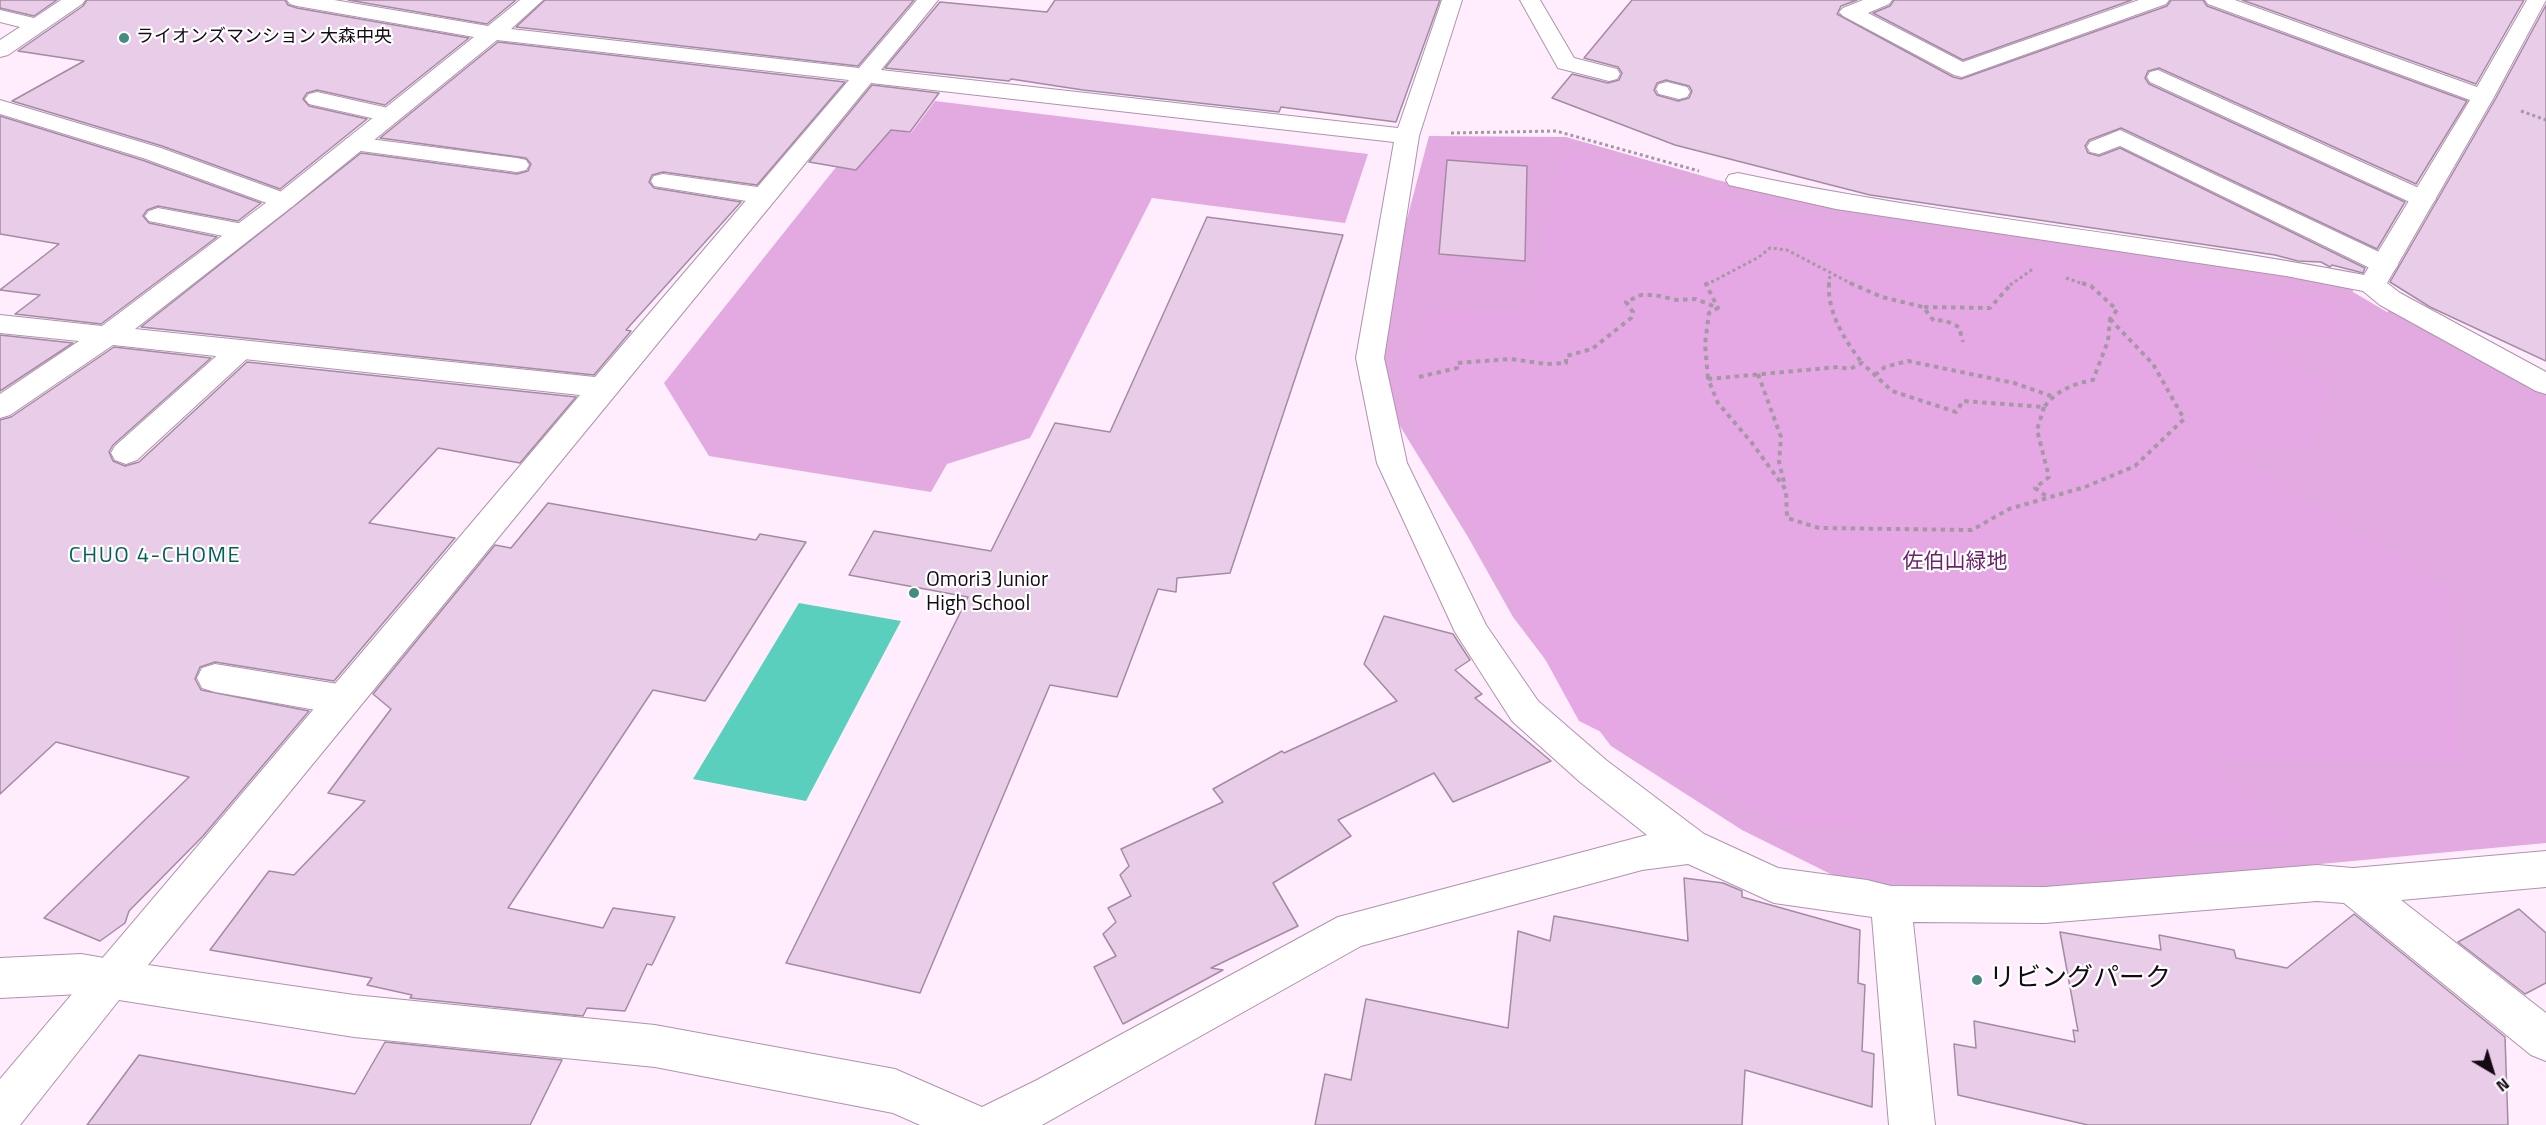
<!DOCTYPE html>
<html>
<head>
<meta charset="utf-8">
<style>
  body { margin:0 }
  #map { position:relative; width:2546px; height:1125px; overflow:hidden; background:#ffedfe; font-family:"Titillium Web",sans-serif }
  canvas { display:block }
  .north { position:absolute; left:2462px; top:1041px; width:60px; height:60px; -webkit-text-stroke:4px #fff; paint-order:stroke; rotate:142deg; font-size:16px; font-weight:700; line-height:24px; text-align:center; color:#130a13 }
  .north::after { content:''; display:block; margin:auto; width:21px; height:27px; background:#130a13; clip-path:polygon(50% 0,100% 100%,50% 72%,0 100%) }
</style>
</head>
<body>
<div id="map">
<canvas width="2546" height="1125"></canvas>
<div class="north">N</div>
</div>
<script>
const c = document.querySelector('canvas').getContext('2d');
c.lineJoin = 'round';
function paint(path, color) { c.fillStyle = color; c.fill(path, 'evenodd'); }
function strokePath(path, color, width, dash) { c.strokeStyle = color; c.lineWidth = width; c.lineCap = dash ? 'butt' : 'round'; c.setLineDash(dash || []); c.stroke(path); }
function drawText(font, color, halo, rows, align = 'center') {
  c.font = font + ' "Titillium Web","Noto Sans JP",sans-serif'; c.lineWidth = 4.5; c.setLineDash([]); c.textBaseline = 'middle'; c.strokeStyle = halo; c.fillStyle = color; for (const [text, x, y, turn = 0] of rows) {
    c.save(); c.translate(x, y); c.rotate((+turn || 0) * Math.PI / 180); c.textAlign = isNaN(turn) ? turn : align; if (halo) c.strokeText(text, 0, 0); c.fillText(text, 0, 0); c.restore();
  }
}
paint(new Path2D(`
  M 935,101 L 1368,154 L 1345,223 L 1152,198 L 1030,438 L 947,464 L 931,492 L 709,456 L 664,383 L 868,127 L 911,133 Z
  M 1429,136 L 1566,137 L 1717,180 L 1855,210 L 2352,286 L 2353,292 L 2387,312 L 2396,307 L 2546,390 L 2546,843 L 1891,904 L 1742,830 L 1611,746 L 1513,617 L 1468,537 L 1376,387 L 1370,358 Z`), '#e2aae0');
paint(new Path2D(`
  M 1562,150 L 1769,212 L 2325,298 L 2346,331 L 2248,338 L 2329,383 L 2313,445 L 2227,452 L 2449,589 L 2460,761 L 2205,758 L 2292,838 L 1790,826 L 1579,721 L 1407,407 L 1399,366 L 1433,309 L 1530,312 Z`), '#e6a8e4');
paint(new Path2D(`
  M 799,603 L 901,621 L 806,801 L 693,779 Z`), '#5bcfbe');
const building = new Path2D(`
  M 0,0 L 57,0 L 34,16 L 0,8 Z
  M 87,0 L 285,0 L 288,5 L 297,8 L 469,38 L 385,105 L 317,90 L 307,93 L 303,99 L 309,106 L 367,119 L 280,189 L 162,146 L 12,101 L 84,61 L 18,51 L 83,6 Z
  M 348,0 L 516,0 L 487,24 Z
  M 545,0 L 914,0 L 858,66 L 516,27 Z
  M 1055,0 L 1440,0 L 1396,122 L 1281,107 L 1279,112 L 1083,90 L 1011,79 L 1009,81 L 885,68 L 940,2 L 1047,12 Z
  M 1632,0 L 1857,0 L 1841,6 L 1837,14 L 1953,77 L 1961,79 L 2167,6 L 2171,0 L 2203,0 L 2207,6 L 2467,101 L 2416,184 L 2159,68 L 2148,71 L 2145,78 L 2149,84 L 2405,202 L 2377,249 L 2121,128 L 2089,140 L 2085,146 L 2088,153 L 2099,156 L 2120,148 L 2365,268 L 2363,273 L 2332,265 L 2330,267 L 2321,262 L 2298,261 L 2275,255 L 1870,195 L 1675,145 L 1552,98 L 1572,74 L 1608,83 L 1619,80 L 1622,73 L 1618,67 L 1584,58 ZM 1666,80 L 1689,86 L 1692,91 L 1689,98 L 1678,101 L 1657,95 L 1654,90 L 1657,83 Z
  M 1894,0 L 2132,0 L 1963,60 L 1873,13 L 1890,6 Z
  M 2242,0 L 2524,0 L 2476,84 Z
  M 2546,5 L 2546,361 L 2430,307 L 2390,282 L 2496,98 Z
  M 498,42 L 845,82 L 757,185 L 663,172 L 652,175 L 649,182 L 654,188 L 741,202 L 626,330 L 631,331 L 594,375 L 141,327 L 361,153 L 517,174 L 528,171 L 531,164 L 526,158 L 380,138 Z
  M 872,85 L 939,93 L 910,132 L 891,130 L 856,170 L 809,162 Z
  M 0,116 L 142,160 L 261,203 L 238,221 L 158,206 L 147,210 L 143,216 L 149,223 L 217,237 L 101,324 L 15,314 L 40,295 L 0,290 L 59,244 L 0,234 Z
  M 1447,160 L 1527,166 L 1525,261 L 1439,254 Z
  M 1207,217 L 1343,235 L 1230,573 L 1177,578 L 1176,592 L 1158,589 L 1117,697 L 1050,685 L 920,993 L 786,963 L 968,597 L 849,575 L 874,531 L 991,551 L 1055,423 L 1110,432 Z
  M 0,335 L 73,343 L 0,391 Z
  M 114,347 L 211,358 L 113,445 L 109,452 L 113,461 L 125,466 L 139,462 L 247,362 L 576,397 L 520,463 L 438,448 L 369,523 L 455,538 L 334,681 L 215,662 L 200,667 L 195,679 L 201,690 L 309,711 L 203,836 L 129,911 L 125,923 L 100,941 L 44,918 L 189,777 L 56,742 L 0,794 L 0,420 L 11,417 Z
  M 548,503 L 756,540 L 760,534 L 806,542 L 705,701 L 653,690 L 508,908 L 603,928 L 613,908 L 675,917 L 652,965 L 647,964 L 625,1011 L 587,1008 L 583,1016 L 410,998 L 412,995 L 367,985 L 372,978 L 210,950 L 269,871 L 294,875 L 365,801 L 328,793 L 391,709 L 373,694 L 495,545 L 511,548 Z
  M 1384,616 L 1453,634 L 1470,660 L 1455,670 L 1482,694 L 1475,698 L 1551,761 L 1453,802 L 1434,773 L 1338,820 L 1351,836 L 1273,883 L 1298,926 L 1211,968 L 1223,970 L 1123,1024 L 1094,967 L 1116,956 L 1103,934 L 1116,922 L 1108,908 L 1131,896 L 1120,875 L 1129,866 L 1121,849 L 1223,802 L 1213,789 L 1282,751 L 1284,753 L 1397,701 L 1364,664 Z
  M 1684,878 L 1723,883 L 1742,891 L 1742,897 L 1860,930 L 1858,983 L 1865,985 L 1862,1051 L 1874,1054 L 1872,1107 L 1745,1070 L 1742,1125 L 1315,1125 L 1325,1074 L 1351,1080 L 1366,999 L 1508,1028 L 1518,931 L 1550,941 L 1554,916 L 1688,941 Z
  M 2519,909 L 2546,933 L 2546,983 L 2525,994 L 2458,942 Z
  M 2354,914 L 2505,1037 L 2508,1125 L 2088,1125 L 1958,1095 L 1954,1044 L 1976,1048 L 1974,1021 L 2075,1042 L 2073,1030 L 2078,1031 L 2060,932 L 2161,950 L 2159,935 L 2234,950 L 2236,958 L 2287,968 Z
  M 385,1042 L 562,1060 L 530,1125 L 87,1125 L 139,1055 L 355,1094 Z`);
paint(building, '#e9cce8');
strokePath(building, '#a58aa4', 1.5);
const lane = new Path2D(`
  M 1520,0 L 1540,0 L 1574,58 L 1617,69 L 1620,74 L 1617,79 L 1609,81 L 1558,68 Z
  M 2158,70 L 2432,194 L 2436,199 L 2432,204 L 2423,207 L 2414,204 L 2150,82 L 2147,77 L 2150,72 Z
  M 1667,82 L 1687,87 L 1690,92 L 1687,97 L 1679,99 L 1659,94 L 1656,89 L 1659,84 Z
  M 317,92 L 397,110 L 401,115 L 397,120 L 389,122 L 309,104 L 305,99 L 309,94 Z
  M 0,100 L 161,148 L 293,196 L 297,201 L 293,206 L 284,209 L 275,206 L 143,158 L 0,114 Z
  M 2120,130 L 2394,259 L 2398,265 L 2394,271 L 2385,273 L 2376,271 L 2120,146 L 2099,154 L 2090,152 L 2087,147 L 2090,142 Z
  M 354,137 L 517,158 L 526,160 L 529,165 L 526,170 L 517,172 L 346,149 L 342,144 L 346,139 Z
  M 663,174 L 765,188 L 774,191 L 778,196 L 774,201 L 765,204 L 654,186 L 651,181 L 654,176 Z
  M 158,208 L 243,224 L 252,227 L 256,232 L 252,237 L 243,240 L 149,221 L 145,216 L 149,211 Z
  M 241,340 L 251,343 L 255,349 L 251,355 L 137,460 L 126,464 L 115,460 L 111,453 L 115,446 L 231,343 Z
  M 215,664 L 344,685 L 357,690 L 362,700 L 357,710 L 344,715 L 215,692 L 202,688 L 197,678 L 202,668 Z
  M 81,954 L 110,959 L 125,965 L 131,979 L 125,993 L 110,999 L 81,994 L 0,998 L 0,958 Z`);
const street = new Path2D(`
  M 61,0 L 85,0 L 82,4 L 8,55 L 0,57 L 0,40 L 20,27 L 0,22 L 0,10 L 34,18 Z
  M 287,0 L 334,0 L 488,26 L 520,0 L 543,0 L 511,29 L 859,68 L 917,0 L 938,0 L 881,70 L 1398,128 L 1442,0 L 1462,0 L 1419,136 L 1384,358 L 1407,463 L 1486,625 L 1538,701 L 1606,760 L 1704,834 L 1778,868 L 1867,880 L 1891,886 L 2045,887 L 2317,865 L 2353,868 L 2546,851 L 2546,887 L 2401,900 L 2546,1013 L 2546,1061 L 2531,1055 L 2344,903 L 2317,901 L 2045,923 L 1913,922 L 1935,1125 L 1889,1125 L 1872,917 L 1774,903 L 1688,864 L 1642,870 L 1361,946 L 1042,1125 L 920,1125 L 893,1113 L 655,1067 L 354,1037 L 119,1000 L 20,1125 L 0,1125 L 0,1079 L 580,395 L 113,345 L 10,415 L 0,418 L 0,394 L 79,341 L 0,333 L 0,315 L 102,326 L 275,196 L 474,37 L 297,6 L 290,4 ZM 497,40 L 849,80 L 595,377 L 135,329 L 293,206 ZM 871,83 L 1394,142 L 1356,358 L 1377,463 L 1455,632 L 1512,721 L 1580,782 L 1647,835 L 1338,917 L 1037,1080 L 982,1107 L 895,1069 L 655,1025 L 354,995 L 148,965 Z
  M 1863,0 L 1892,0 L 1889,4 L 1868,13 L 1963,62 L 2139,0 L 2169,0 L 2166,4 L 1962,77 L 1954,75 L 1843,16 L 1839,12 L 1843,8 Z
  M 2205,0 L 2235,0 L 2477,87 L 2527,0 L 2546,0 L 2494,97 L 2387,283 L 2400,293 L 2546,372 L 2546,394 L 2536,391 L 2380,305 L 2363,291 L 2286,276 L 1836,209 L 1729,185 L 1726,180 L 1729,175 L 1738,173 C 1945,217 2157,235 2364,275 L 2470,100 L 2208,4 Z`);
strokePath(lane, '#af93ad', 2);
strokePath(street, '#af93ad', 2);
strokePath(new Path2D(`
  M 2521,111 L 2546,120
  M 1451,133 L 1556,131 L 1699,171
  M 2066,278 L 2086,285
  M 1706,285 L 1759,257 L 1770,248 L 1787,250 L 1854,285
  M 1829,285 L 1830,274
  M 2010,285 L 2033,269`), '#a697a5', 3, [3, 3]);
strokePath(new Path2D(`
  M 1708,283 L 1706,284 L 1718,308
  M 1829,283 C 1827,313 1845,340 1862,363
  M 1850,283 L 1882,297 L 1923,307 L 1934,321 L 1944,320 L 1959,327 L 1963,342
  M 2082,283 L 2091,286 L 2117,310 L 2110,319
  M 1924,307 L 1990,308 L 2012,283
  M 2110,319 L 2153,364 L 2184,419 L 2135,466 L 2085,487 L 2009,509 L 1972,530 L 1819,528 L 1787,518 L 1786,490 L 1752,443 L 1718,403 L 1708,379 L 1838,367 L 1850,369 L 1862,363 L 1892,391 L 1956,412 L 1963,401 L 2044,407 C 2057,390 2073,384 2093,380 L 2108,341 Z
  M 1758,374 L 1781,437 L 1779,462 L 1785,486
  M 1875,375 L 1885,367 L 1908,361 L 2014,383 L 2051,396
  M 1419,377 L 1457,368 L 1457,363 L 1511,359 L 1546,364 L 1566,363 L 1566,356 L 1592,349 L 1631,318 L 1633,312 L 1626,302 L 1641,295 L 1655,295 L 1677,300 L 1696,299 L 1718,308 L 1709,313 L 1705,344 L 1708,379
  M 2044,407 L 2037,430 L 2049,477 L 2035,488 L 2046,496`), '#a697a5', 4, [4.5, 4.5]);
paint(lane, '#fff');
paint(street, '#fff');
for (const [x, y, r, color] of [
  [124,38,6,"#468b80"],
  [914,593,6,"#468b80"],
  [1977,980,6,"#468b80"]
]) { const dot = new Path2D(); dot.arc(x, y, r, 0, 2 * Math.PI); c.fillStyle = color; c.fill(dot); strokePath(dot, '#fff', 2); }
drawText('18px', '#130a13', '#fff', [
  ["ライオンズマンション 大森中央",136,38]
], 'left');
drawText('21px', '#6a226b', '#fff', [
  ["佐伯山緑地",1955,563]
]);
drawText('21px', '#130a13', '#fff', [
  ["Omori3 Junior",926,581],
  ["High School",926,605]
], 'left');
c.letterSpacing = '1.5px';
drawText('22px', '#006257', '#fff', [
  ["CHUO 4-CHOME",155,557]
]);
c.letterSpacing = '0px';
drawText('26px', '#130a13', '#fff', [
  ["リビングパーク",1989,980]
], 'left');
</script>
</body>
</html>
